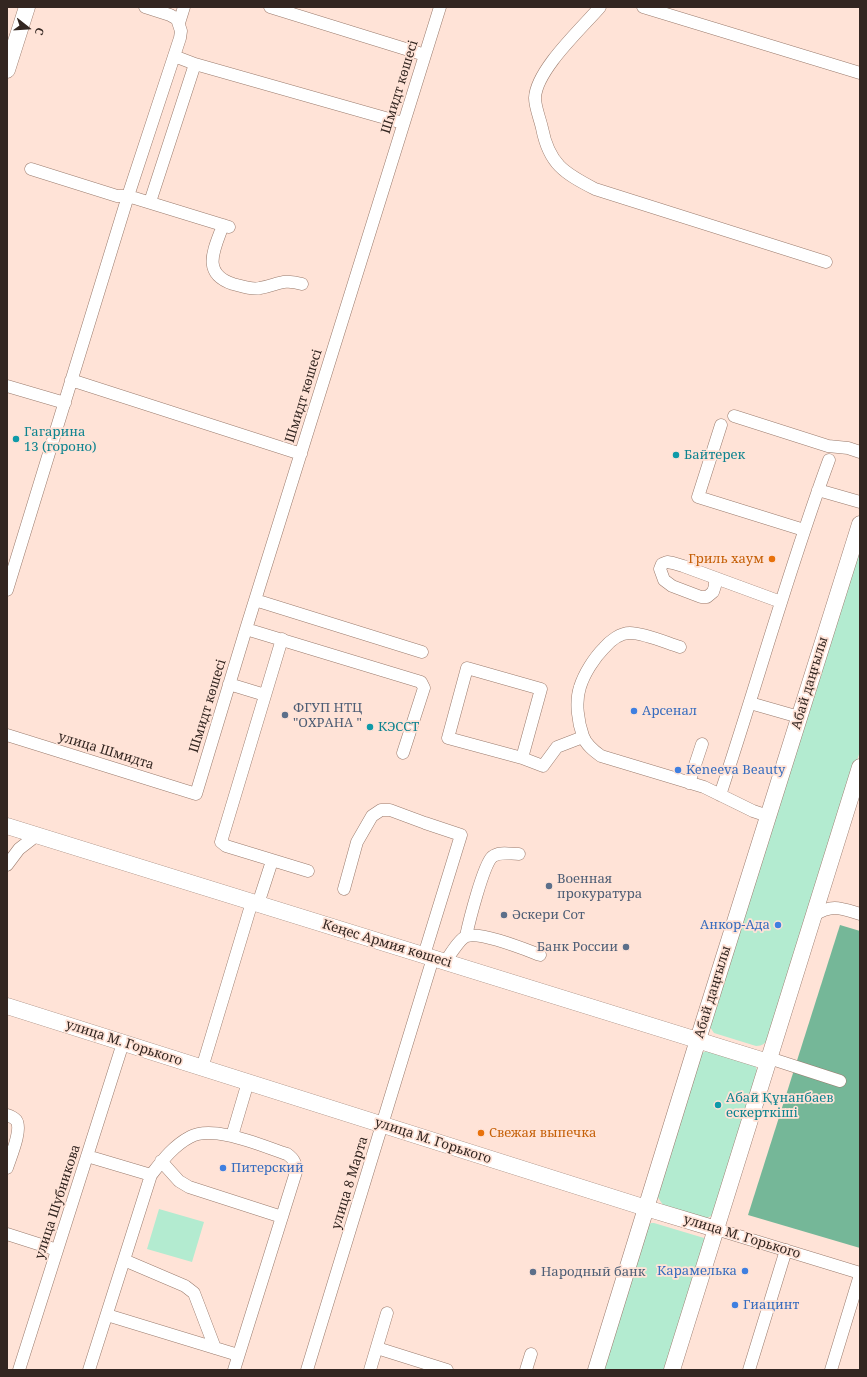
<!DOCTYPE html>
<html>
<head>
<meta charset="utf-8">
<style>
  body { margin:0 }
  #map { position:relative; width:867px; height:1377px; overflow:hidden; background:#ffe3d7; font-family:"Noto Serif",serif }
  canvas { display:block }
  .frame { position:absolute; inset:0; border:8px solid #332621; pointer-events:none }
  .north { position:absolute; left:8px; top:8px; width:40px; height:40px; -webkit-text-stroke:3px #ffe3d7; paint-order:stroke; rotate:107deg; font-size:11px; font-weight:700; line-height:16px; text-align:center; color:#332621 }
  .north::after { content:''; display:block; margin:auto; width:14px; height:18px; background:#332621; clip-path:polygon(50% 0,100% 100%,50% 72%,0 100%) }
</style>
</head>
<body>
<div id="map">
<canvas width="867" height="1377"></canvas>
<div class="frame"></div>
<div class="north">С</div>
</div>
<script>
const c = document.querySelector('canvas').getContext('2d');
c.lineJoin = 'round';
function paint(path, color) { c.fillStyle = color; c.fill(path, 'evenodd'); }
function strokePath(path, color, width, dash) { c.strokeStyle = color; c.lineWidth = width; c.lineCap = dash ? 'butt' : 'round'; c.setLineDash(dash || []); c.stroke(path); }
function drawText(font, color, halo, rows, align = 'center') {
  c.font = font + ' "Noto Serif",serif'; c.lineWidth = 3.5; c.setLineDash([]); c.textBaseline = 'middle'; c.strokeStyle = halo; c.fillStyle = color; for (const [text, x, y, turn = 0] of rows) {
    c.save(); c.translate(x, y); c.rotate((+turn || 0) * Math.PI / 180); c.textAlign = isNaN(turn) ? turn : align; if (halo) c.strokeText(text, 0, 0); c.fillText(text, 0, 0); c.restore();
  }
}
paint(new Path2D(`
  M 860,539 L 860,751 L 769,1038 C 765,1043 763,1046 756,1046 L 714,1033 L 710,1027 Z
  M 706,1051 L 752,1064 L 756,1067 L 757,1071 L 714,1212 L 711,1216 L 707,1218 L 663,1205 L 657,1196 L 702,1053 Z
  M 159,1209 L 204,1222 L 192,1262 L 147,1249 Z
  M 651,1223 L 654,1223 L 704,1238 L 706,1241 L 668,1370 L 602,1370 L 647,1227 Z`), '#b3ebd0');
paint(new Path2D(`
  M 840,925 L 860,931 L 860,1248 L 748,1215 Z`), '#75b798');
const minor = new Path2D(`
  M 270,7 L 425,55
  M 600,7 C 582,28 536,70 535,98 C 535,107 540,119 542,128 C 549,164 564,173 595,189 L 826,262
  M 643,7 L 860,73
  M 179,23 L 184,7
  M 174,56 L 195,64 L 403,123
  M 31,169 L 117,196 L 128,196 L 229,227
  M 150,202 L 195,64
  M 223,225 C 215,248 200,273 233,284 C 242,286 250,290 260,288 C 278,285 282,278 302,284
  M 71,380 L 301,454
  M 7,386 L 65,403
  M 734,416 L 828,446 L 848,448 L 860,452
  M 721,425 L 698,497 L 804,530
  M 818,490 L 860,502
  M 715,578 L 715,586 L 713,592 L 707,597 L 701,597 L 672,586 L 664,580 L 660,569 L 662,564 L 667,562 L 673,563 L 683,566 L 781,602
  M 7,590 L 128,196 L 180,38 L 181,31 L 177,19 L 170,15 L 145,7
  M 255,600 L 422,652
  M 246,629 L 421,682 L 424,688 L 403,753
  M 282,639 L 221,842 L 226,846 L 308,871
  M 680,647 C 667,643 644,633 630,633 C 620,633 610,641 604,648 C 594,658 584,674 580,687 C 575,702 578,722 583,736 C 586,745 594,751 601,756 L 704,787 L 753,811 L 768,816
  M 229,684 L 265,695
  M 750,703 L 799,717
  M 7,735 L 196,794 L 246,629 L 440,7
  M 522,758 L 541,689 L 467,668 L 448,738 L 522,758 L 543,766 L 557,747 L 583,737
  M 689,783 L 702,744
  M 720,795 C 757,684 788,571 829,460
  M 7,865 L 19,849 L 37,835
  M 344,889 L 357,842 L 372,816 L 381,810 L 390,810 L 425,823 L 461,835 L 424,955
  M 258,904 L 272,861
  M 814,915 C 833,904 840,908 860,914
  M 466,936 C 469,922 483,866 492,857 C 499,851 510,854 519,854
  M 445,962 C 450,955 460,938 467,936 C 482,932 524,949 540,955
  M 769,1058 L 840,1081
  M 202,1068 L 252,902
  M 7,1115 C 10,1116 14,1118 16,1120 C 23,1129 10,1158 7,1168
  M 232,1136 L 248,1082
  M 87,1156 L 151,1175
  M 161,1161 L 179,1181 L 189,1187 L 282,1217
  M 716,1229 L 860,1273
  M 7,1234 L 57,1250
  M 124,1260 L 185,1286 L 194,1293 L 215,1348
  M 107,1315 L 238,1355
  M 377,1348 L 447,1370
  M 19,1370 L 123,1043
  M 89,1370 L 151,1175 C 162,1161 173,1146 190,1137 C 213,1124 262,1146 287,1154 C 294,1159 296,1163 296,1172 L 234,1370
  M 307,1370 L 433,958
  M 370,1370 L 387,1313
  M 526,1370 L 531,1354
  M 749,1370 L 786,1250
  M 831,1370 L 860,1275`);
const major = new Path2D(`
  M 7,70 L 27,7
  M 7,826 L 768,1062
  M 7,1006 L 646,1208 L 716,1229
  M 596,1370 L 701,1030 L 860,524
  M 672,1370 L 860,767`);
strokePath(minor, '#9a7b6d', 13);
strokePath(major, '#9a7b6d', 17);
strokePath(minor, '#fff', 12);
strokePath(major, '#fff', 16);
for (const [x, y, r, color] of [
  [16,439,4,"#0f9aa8"],
  [676,455,4,"#0f9aa8"],
  [772,559,4,"#e8710a"],
  [634,711,4,"#3f7fe0"],
  [285,715,4,"#5c6f8a"],
  [370,727,4,"#0f9aa8"],
  [678,770,4,"#3f7fe0"],
  [549,886,4,"#5c6f8a"],
  [504,915,4,"#5c6f8a"],
  [778,925,4,"#3f7fe0"],
  [626,947,4,"#5c6f8a"],
  [718,1105,4,"#0f9aa8"],
  [481,1133,4,"#e8710a"],
  [223,1168,4,"#3f7fe0"],
  [745,1271,4,"#3f7fe0"],
  [533,1272,4,"#5c6f8a"],
  [735,1305,4,"#3f7fe0"]
]) { const dot = new Path2D(); dot.arc(x, y, r, 0, 2 * Math.PI); c.fillStyle = color; c.fill(dot); strokePath(dot, '#ffe3d7', 1.5); }
drawText('13px', '#332621', '#ffe3d7', [
  ["Шмидт көшесі",400,87,-73],
  ["Шмидт көшесі",304,396,-73],
  ["Абай даңғылы",810,683,-73],
  ["Шмидт көшесі",208,706,-73],
  ["улица Шмидта",106,751,17],
  ["Кеңес Армия көшесі",387,944,17],
  ["Абай даңғылы",713,992,-73],
  ["улица М. Горького",124,1043,18],
  ["улица М. Горького",433,1141,18],
  ["улица 8 Марта",350,1183,-73],
  ["улица Шубникова",58,1202,-72],
  ["улица М. Горького",742,1237,17]
]);
drawText('13px', '#0d838f', '#ffe3d7', [
  ["Гагарина",24,432],
  ["13 (гороно)",24,447],
  ["Байтерек",684,455],
  ["КЭССТ",378,727],
  ["Абай Құнанбаев",726,1098],
  ["ескерткіші",726,1113]
], 'left');
drawText('13px', '#c56008', '#ffe3d7', [
  ["Гриль хаум",764,559],
  ["Свежая выпечка",489,1133,"left"]
], 'right');
drawText('13px', '#4e5e75', '#ffe3d7', [
  ["ФГУП НТЦ",293,708],
  ["\"ОХРАНА \"",293,723],
  ["Военная",557,879],
  ["прокуратура",557,894],
  ["Әскери Сот",512,915],
  ["Банк России",618,947,"right"],
  ["Народный банк",541,1272]
], 'left');
drawText('13px', '#366cbe', '#ffe3d7', [
  ["Арсенал",642,711],
  ["Keneeva Beauty",686,770],
  ["Анкор-Ада",770,925,"right"],
  ["Питерский",231,1168],
  ["Карамелька",737,1271,"right"],
  ["Гиацинт",743,1305]
], 'left');
</script>
</body>
</html>
